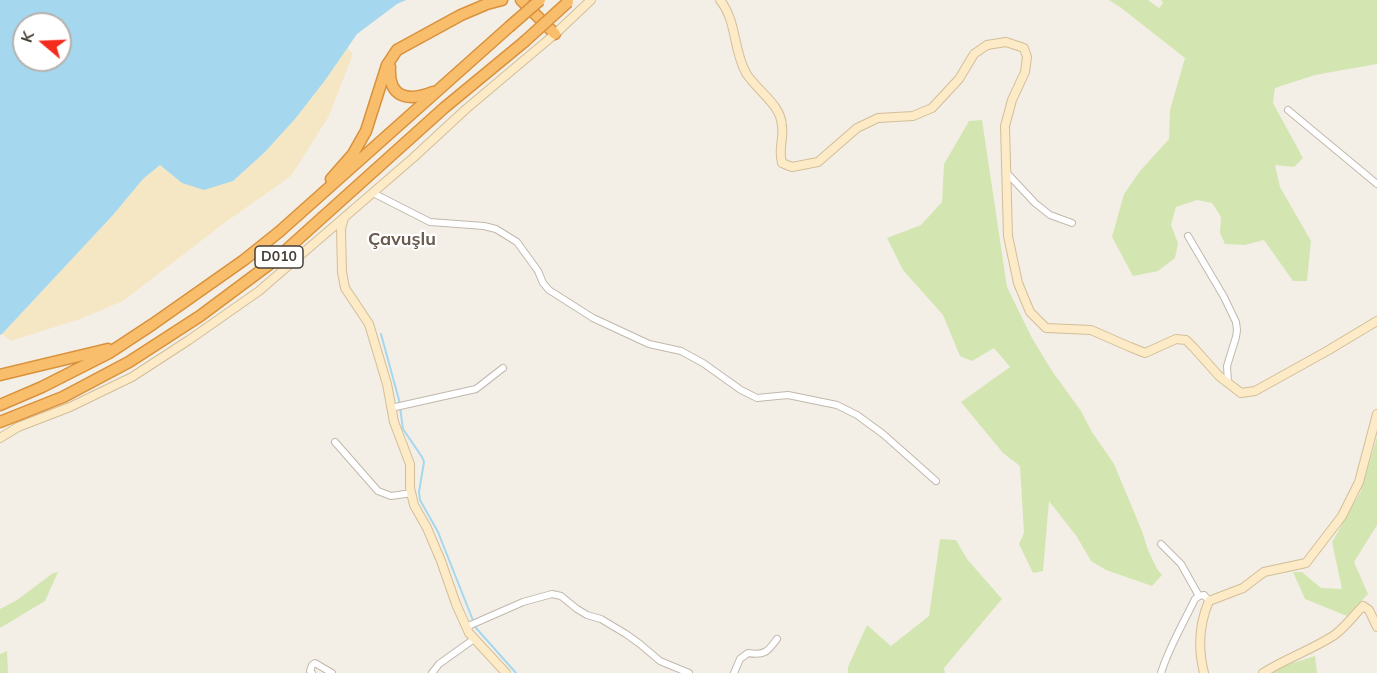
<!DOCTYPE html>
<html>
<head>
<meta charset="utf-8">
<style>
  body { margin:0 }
  #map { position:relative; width:1377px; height:673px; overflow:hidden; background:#f3efe7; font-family:Mulish,sans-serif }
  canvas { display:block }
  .north { position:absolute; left:12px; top:12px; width:60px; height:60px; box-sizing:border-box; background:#fff; border:2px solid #b5b2af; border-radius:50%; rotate:289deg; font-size:16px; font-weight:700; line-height:24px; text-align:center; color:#463f36 }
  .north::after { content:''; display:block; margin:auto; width:21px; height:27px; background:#f32c1e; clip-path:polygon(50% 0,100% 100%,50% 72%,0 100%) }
</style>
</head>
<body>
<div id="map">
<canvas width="1377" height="673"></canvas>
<div class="north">K</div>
</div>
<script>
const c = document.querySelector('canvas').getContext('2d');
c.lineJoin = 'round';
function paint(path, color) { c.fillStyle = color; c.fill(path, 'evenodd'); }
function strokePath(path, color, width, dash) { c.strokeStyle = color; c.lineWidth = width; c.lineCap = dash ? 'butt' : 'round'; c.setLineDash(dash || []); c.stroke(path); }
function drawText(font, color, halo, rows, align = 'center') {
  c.font = font + ' Mulish,sans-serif'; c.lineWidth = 4.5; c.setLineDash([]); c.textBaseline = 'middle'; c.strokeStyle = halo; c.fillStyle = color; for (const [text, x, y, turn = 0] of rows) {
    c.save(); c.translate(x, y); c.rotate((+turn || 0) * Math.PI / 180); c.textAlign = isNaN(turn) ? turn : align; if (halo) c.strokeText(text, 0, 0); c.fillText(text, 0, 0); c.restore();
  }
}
paint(new Path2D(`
  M 1109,0 L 1148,0 L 1159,8 L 1163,3 L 1161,0 L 1377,0 L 1377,64 L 1315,75 L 1275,88 L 1273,103 L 1303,158 L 1294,167 L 1275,165 L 1280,187 L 1311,241 L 1307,281 L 1293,281 L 1264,240 L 1245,245 L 1225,244 L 1220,233 L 1221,217 L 1212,203 L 1197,200 L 1176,207 L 1171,225 L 1178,243 L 1175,258 L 1158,271 L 1133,276 L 1112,237 L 1124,194 L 1140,171 L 1169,139 L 1170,110 L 1185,58 L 1120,7 Z
  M 982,120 L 1007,287 L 1032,338 L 1052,371 L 1081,411 L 1092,432 L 1114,464 L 1142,531 L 1148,550 L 1157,569 L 1162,575 L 1152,586 L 1106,570 L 1091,561 L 1077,537 L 1049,501 L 1043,571 L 1033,573 L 1019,544 L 1024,533 L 1020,466 L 1003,453 L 961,402 L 1010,367 L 994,348 L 972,361 L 960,356 L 943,315 L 903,270 L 887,238 L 921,225 L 942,202 L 944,164 L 969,121 Z
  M 1377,437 L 1377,525 L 1354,562 L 1368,594 L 1347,616 L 1305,599 L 1293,572 L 1302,572 L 1321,588 L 1342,589 L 1332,542 L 1361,491 Z
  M 940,539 L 956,540 L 967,559 L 1002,599 L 944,668 L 945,673 L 848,673 L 848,667 L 867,625 L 891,646 L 929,616 Z
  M 58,572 L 45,601 L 0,628 L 0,609 L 17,600 L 53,573 Z
  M 7,651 L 8,673 L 0,673 L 0,654 Z
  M 1315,656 L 1317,673 L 1268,673 L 1277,668 Z`), '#d3e6b1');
paint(new Path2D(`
  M 347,48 L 353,54 L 329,116 L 291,176 L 223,224 L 123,301 L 80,319 L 11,341 L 2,334 L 113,215 L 143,179 L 160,165 L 182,183 L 233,181 L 265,152 L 295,119 L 326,79 Z`), '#f6e7c4');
paint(new Path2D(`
  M 0,0 L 406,0 L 397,4 L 357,34 L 326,79 L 295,119 L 265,152 L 233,181 L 204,190 L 182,183 L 160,165 L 143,179 L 113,215 L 2,334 L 0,335 ZM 24,24 L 60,24 L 60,60 L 24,60 Z`), '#a5d7ee');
strokePath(new Path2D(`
  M 381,334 L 399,400 L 403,429 L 422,457 L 424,462 L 419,492 L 420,500 L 438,532 L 476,628 L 516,673`), '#a5d7ee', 2);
const street = new Path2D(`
  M 1288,110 L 1377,184
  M 1006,172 L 1035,203 L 1050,215 L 1072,223
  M 373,193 L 430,222 L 484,226 L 496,229 L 517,242 L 538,271 L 543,283 L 549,290 L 593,318 L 649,344 L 681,351 L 703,363 L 741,390 L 757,398 L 788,395 L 837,405 L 857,415 L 883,434 L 936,481
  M 1188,236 L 1224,297 L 1236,322 L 1237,330 L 1236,337 L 1227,366 L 1228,383
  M 391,408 L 476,389 L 503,368
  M 335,442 L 378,491 L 391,496 L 412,493
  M 1161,544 L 1181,564 L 1199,596
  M 466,627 L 523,602 L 552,594 L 561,596 L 577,609 L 587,615 L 601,619 L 626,634 L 640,644 L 660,661 L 689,673
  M 312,673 L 310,671 L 312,665 L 315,663 L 332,673
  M 432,673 L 439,664 L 474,639
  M 734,673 L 740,659 L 748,653 C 765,656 768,651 777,639
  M 1161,673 C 1169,647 1183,624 1195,599 L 1199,596 L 1204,595 L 1209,601`);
const secondary = new Path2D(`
  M 720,0 C 737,21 733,50 746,73 C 757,91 781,104 782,126 C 784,140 778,147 782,163 L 792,167 L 818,162 L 857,128 L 878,118 L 913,116 L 932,108 L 959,79 L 974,54 L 987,45 L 1006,42 L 1024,48 L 1027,57 L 1025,72 L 1012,100 L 1005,126 L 1008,236 L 1018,283 L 1030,312 L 1046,328 L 1091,330 L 1130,347 L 1145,353 L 1176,339 L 1186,340 L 1194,348 L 1219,376 L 1241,393 L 1255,391 L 1327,351 L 1377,321
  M 344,218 L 341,229 L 342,272 L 345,288 L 369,324 L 387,384 L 394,422 L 410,464 L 410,488 L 414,505 L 427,528 L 441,561 L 456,604 L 469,633 L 506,673
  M 0,438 L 18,427 L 70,407 L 132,377 L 189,340 L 259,291 L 413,158 L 466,109 L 555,34 L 591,0
  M 1204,673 C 1198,649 1199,624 1209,601 L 1243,588 L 1264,572 L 1306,563 L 1342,516 L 1359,482 L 1377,414
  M 1263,673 C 1285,659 1311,650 1333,636 C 1344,629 1353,616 1363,606 L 1369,610 L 1377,627`);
const highway = new Path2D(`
  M 521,0 L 555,34
  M 390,67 C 388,98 408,102 433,92
  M 331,179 L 353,154 L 366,131 L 387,65 L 397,50 L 461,15 L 487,4 L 502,0
  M 0,375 L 108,349
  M 0,405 L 42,387 L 109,353 L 153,324 L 244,260 L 279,232 L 509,27
  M 0,422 L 63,397 L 129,362 L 200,316 L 275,260 L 444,108 L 524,42`);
strokePath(street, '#c1b8ad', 8);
strokePath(secondary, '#d2be98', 10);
strokePath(highway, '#d9913c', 13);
strokePath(street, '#fff', 6);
strokePath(secondary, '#fdebc8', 8);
strokePath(highway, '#f9be6c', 10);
const highwayBridge = new Path2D(`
  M 509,27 L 540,0
  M 524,42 L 568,2`);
strokePath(highwayBridge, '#d9913c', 13, []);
strokePath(highwayBridge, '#f9be6c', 10);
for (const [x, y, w] of [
  [279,257,48]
]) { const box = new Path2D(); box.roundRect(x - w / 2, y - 11, w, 22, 4.5); c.fillStyle = '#fff'; c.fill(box); strokePath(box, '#463f36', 1.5); }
drawText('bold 14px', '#463f36', null, [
  ["D010",279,257]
]);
drawText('bold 18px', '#695c4e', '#fff', [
  ["Çavuşlu",402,240]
]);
</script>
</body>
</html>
